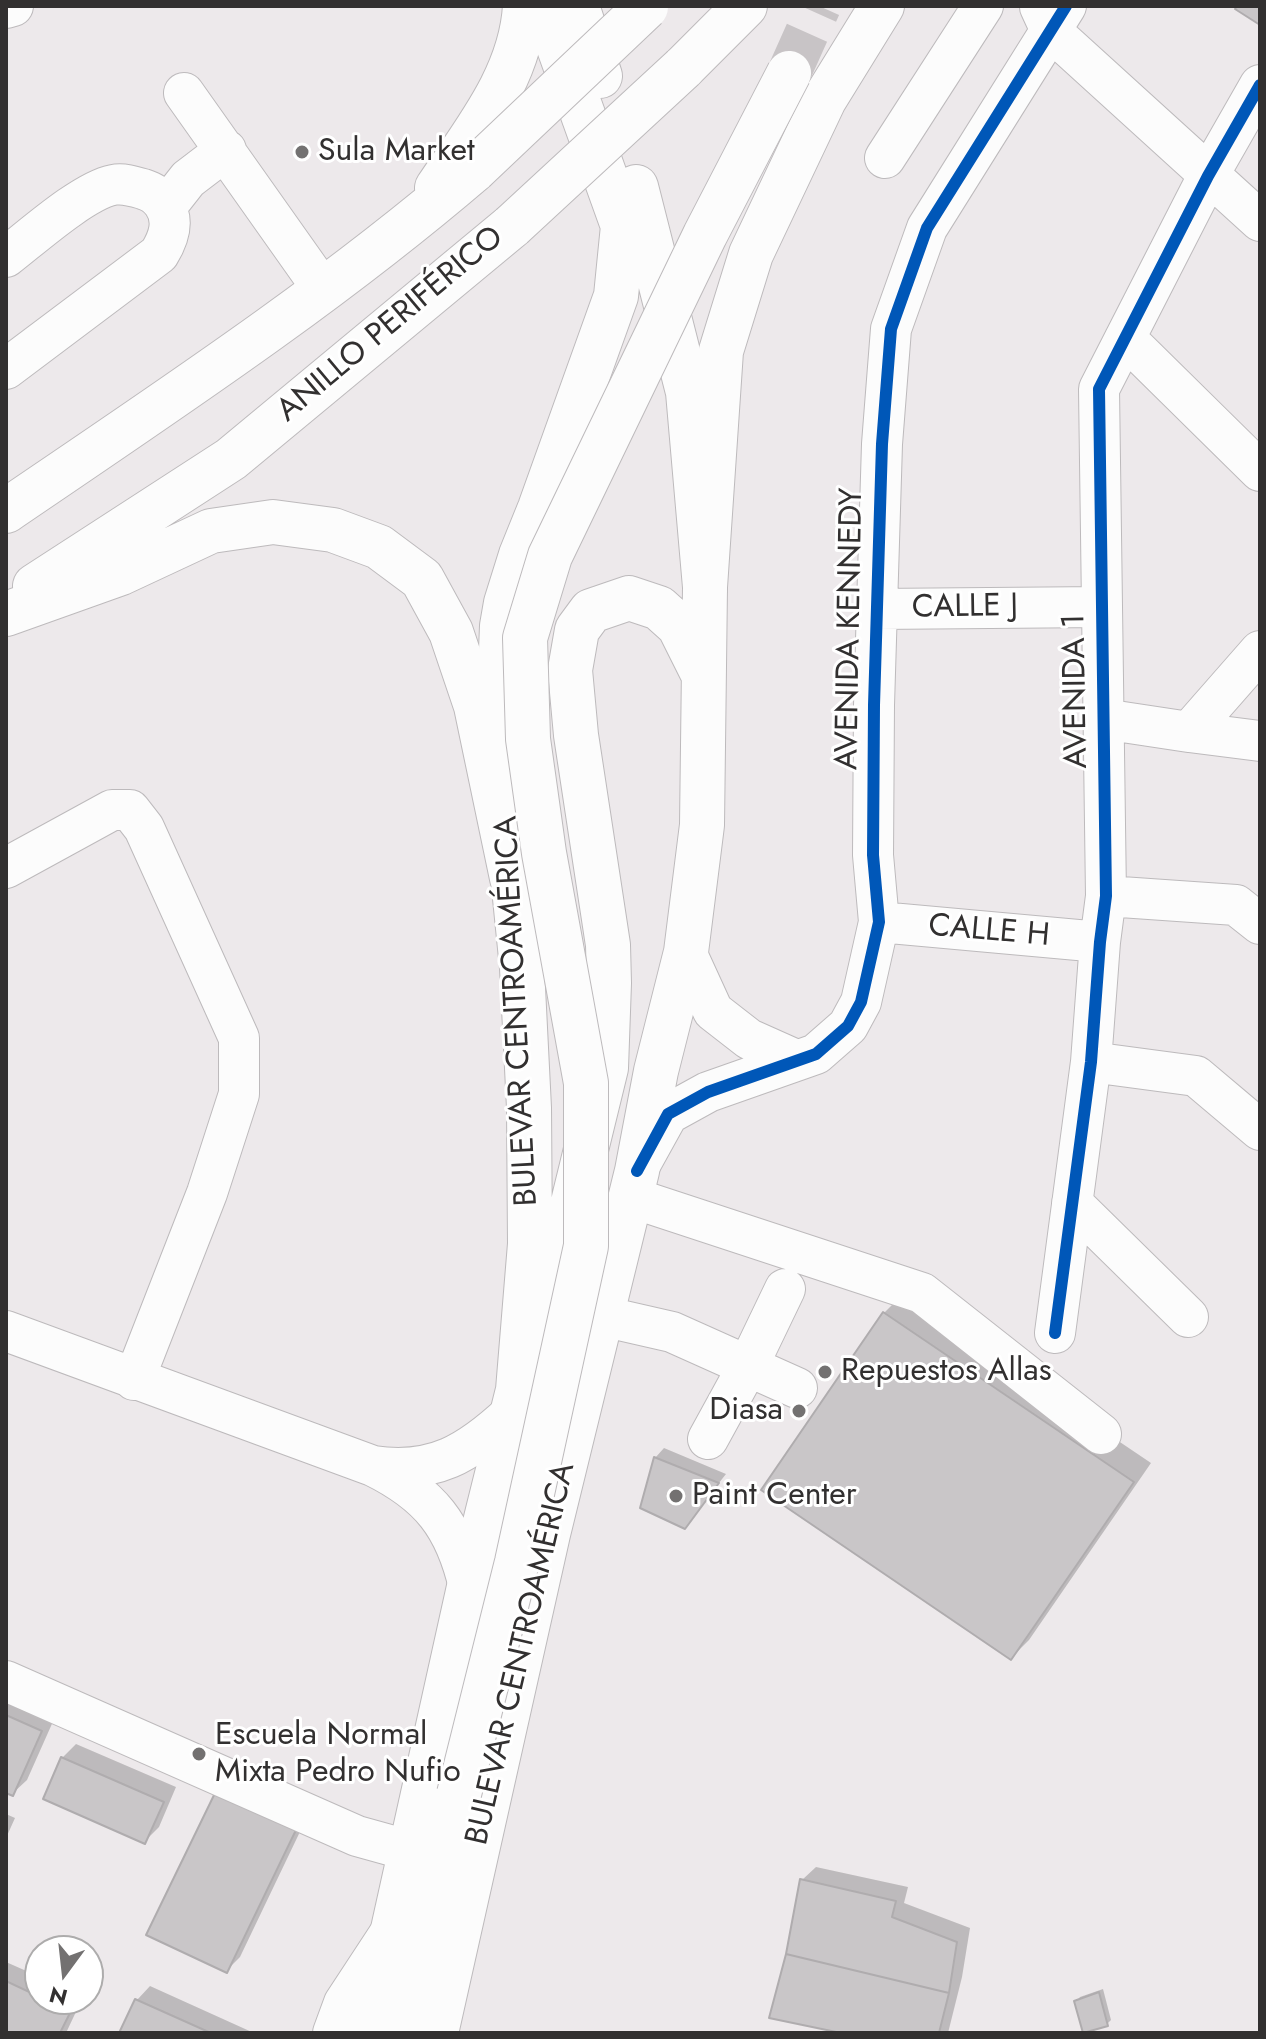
<!DOCTYPE html>
<html>
<head>
<meta charset="utf-8">
<style>
  body { margin:0 }
  #map { position:relative; width:1266px; height:2039px; overflow:hidden; background:#ede9eb; font-family:Jost,sans-serif }
  canvas { display:block }
  .frame { position:absolute; inset:0; border:8px solid #323030; pointer-events:none }
  .north { position:absolute; left:24px; top:1935px; width:80px; height:80px; box-sizing:border-box; background:#fff; border:2px solid #adacac; border-radius:50%; rotate:195deg; font-size:22px; font-weight:700; line-height:32px; text-align:center; color:#323030 }
  .north::after { content:''; display:block; margin:auto; width:28px; height:36px; background:#737171; clip-path:polygon(50% 0,100% 100%,50% 72%,0 100%) }
</style>
</head>
<body>
<div id="map">
<canvas width="1266" height="2039"></canvas>
<div class="frame"></div>
<div class="north">N</div>
</div>
<script>
const c = document.querySelector('canvas').getContext('2d');
c.lineJoin = 'round';
function paint(path, color) { c.fillStyle = color; c.fill(path, 'evenodd'); }
function strokePath(path, color, width, dash) { c.strokeStyle = color; c.lineWidth = width; c.lineCap = dash ? 'butt' : 'round'; c.setLineDash(dash || []); c.stroke(path); }
function drawText(font, color, halo, rows, align = 'center') {
  c.font = font + ' Jost,sans-serif'; c.lineWidth = 6; c.setLineDash([]); c.textBaseline = 'middle'; c.strokeStyle = halo; c.fillStyle = color; for (const [text, x, y, turn = 0] of rows) {
    c.save(); c.translate(x, y); c.rotate((+turn || 0) * Math.PI / 180); c.textAlign = isNaN(turn) ? turn : align; if (halo) c.strokeText(text, 0, 0); c.fillText(text, 0, 0); c.restore();
  }
}
paint(new Path2D(`
  M 902,1295 L 1151,1463 L 1029,1640 L 1011,1658 L 884,1313 Z
  M 664,1448 L 726,1474 L 685,1526 L 655,1458 Z
  M 6,1695 L 55,1717 L 27,1780 L 13,1793 L 6,1790 Z
  M 76,1744 L 176,1787 L 159,1827 L 145,1841 L 62,1758 Z
  M 6,1814 L 15,1818 L 6,1838 Z
  M 308,1815 L 240,1957 L 226,1971 L 149,1934 Z
  M 816,1867 L 908,1887 L 904,1903 L 970,1928 L 962,1977 L 948,2033 L 851,2033 L 802,1880 Z
  M 6,1962 L 40,1977 L 40,1999 L 82,1999 L 66,2033 L 6,2033 Z
  M 150,1986 L 254,2033 L 122,2033 L 137,2000 Z
  M 1103,1989 L 1111,2020 L 1107,2024 L 1076,2002 L 1080,1997 Z`), '#0003');
const building = new Path2D(`
  M 1237,6 L 1260,6 L 1260,25 L 1235,9 Z
  M 883,1312 L 1134,1482 L 1011,1660 L 761,1490 Z
  M 654,1457 L 719,1483 L 685,1529 L 640,1508 Z
  M 6,1715 L 42,1731 L 13,1796 L 6,1793 Z
  M 61,1757 L 164,1802 L 145,1844 L 43,1799 Z
  M 216,1791 L 296,1830 L 227,1973 L 146,1935 Z
  M 800,1879 L 896,1901 L 892,1917 L 957,1942 L 949,1993 L 786,1954 Z
  M 786,1954 L 949,1993 L 939,2033 L 841,2033 L 769,2018 Z
  M 6,1981 L 40,1997 L 40,1999 L 71,2011 L 60,2033 L 6,2033 Z
  M 1099,1992 L 1108,2026 L 1083,2033 L 1074,2001 Z
  M 135,1999 L 211,2033 L 119,2033 Z`);
paint(building, '#c9c6c8');
strokePath(building, '#afacae', 2);
strokePath(new Path2D(`
  M 789,73 L 819,6`), '#c8c4c6', 44, [44, 22]);
const minor = new Path2D(`
  M 1040,7 L 1051,31 L 1260,221
  M 6,8 L 13,6
  M 184,93 L 324,291
  M 885,158 L 983,6
  M 166,207 L 188,179 L 226,150
  M 6,257 C 32,237 83,191 113,185 C 123,183 133,186 143,189 C 152,192 157,195 163,203 C 175,220 169,238 159,254 L 6,369
  M 1125,338 L 1260,471
  M 877,609 L 1102,607
  M 1103,719 L 1189,732 L 1260,651
  M 1189,732 L 1260,741
  M 6,868 L 112,810 L 130,810 L 144,828 L 239,1038 L 239,1094 L 207,1193 L 134,1380
  M 1106,896 L 1236,905 L 1260,924
  M 879,922 L 1100,942
  M 686,952 L 713,1011 L 749,1039 L 796,1060
  M 1091,1062 L 1196,1076 L 1260,1130
  M 642,1161 L 668,1114 L 708,1092 L 816,1054 L 848,1026 L 861,1002 L 879,922 L 873,855 L 874,705 L 882,444 L 891,329 L 927,228 L 1066,6
  M 630,1197 L 922,1293 L 1101,1434
  M 1072,1203 L 1188,1317
  M 602,1316 L 672,1332 L 797,1388
  M 6,1331 L 373,1466 C 430,1494 455,1526 469,1587
  M 1055,1333 L 1091,1062 L 1100,942 L 1106,896 L 1099,389 L 1208,176 L 1260,85
  M 708,1439 L 748,1366 L 785,1289
  M 373,1466 C 434,1475 469,1453 512,1413
  M 6,1681 L 357,1836 L 411,1851
  M 333,2033 L 344,2003 L 388,1936`);
const major = new Path2D(`
  M 577,6 L 600,76
  M 505,774 L 499,701 L 502,626 L 506,603 L 521,555 L 540,508 L 616,296 L 623,226 L 544,6
  M 544,1321 L 606,1068 L 609,983 L 608,945 L 576,735 L 570,670 L 577,630 L 591,611 L 629,598 L 659,608 L 679,626 L 702,672
  M 370,2033 L 469,1587 L 518,1390 L 530,1244 L 529,1108 L 522,968 L 509,838
  M 436,2033 L 548,1534 L 637,1171 L 656,1071 L 686,952 L 702,825 L 705,587 L 688,392 L 636,187`);
const highway = new Path2D(`
  M 683,68 L 745,6
  M 437,188 C 474,132 521,76 525,6
  M 6,511 C 166,402 327,296 474,170
  M 35,586 L 231,459 L 512,226
  M 705,587 L 721,351 L 751,254 L 824,100 L 882,6
  M 6,614 L 121,573 L 211,531 L 273,522 L 333,530 L 379,547 L 422,579 L 451,632 L 476,706 L 512,878
  M 403,2033 L 459,1794`);
strokePath(minor, '#bdbabc', 42);
strokePath(major, '#bdbabc', 46);
strokePath(highway, '#bdbabc', 46);
strokePath(minor, '#fcfcfc', 40);
strokePath(major, '#fcfcfc', 44);
strokePath(highway, '#fcfcfc', 44);
const highwayBridge = new Path2D(`
  M 474,170 L 646,7
  M 512,226 L 683,68
  M 459,1794 L 517,1562 L 586,1246 L 586,1083 L 544,853 L 528,739 L 525,638 L 550,556 L 705,235 L 789,73`);
strokePath(highwayBridge, '#bdbabc', 46, []);
strokePath(highwayBridge, '#fcfcfc', 44);
strokePath(new Path2D(`
  M 637,1171 L 668,1114 L 708,1092 L 816,1054 L 848,1026 L 861,1002 L 879,922 L 873,855 L 874,705 L 882,444 L 891,329 L 927,228 L 1066,6
  M 1055,1333 L 1091,1062 L 1100,942 L 1106,896 L 1099,389 L 1208,176 L 1260,85`), '#0057b8', 12);
for (const [x, y, r, color] of [
  [302,152,8,"#737171"],
  [825,1372,8,"#737171"],
  [799,1411,8,"#737171"],
  [676,1496,8,"#737171"],
  [199,1754,8,"#737171"]
]) { const dot = new Path2D(); dot.arc(x, y, r, 0, 2 * Math.PI); c.fillStyle = color; c.fill(dot); strokePath(dot, '#fff', 3); }
drawText('32px', '#323030', '#fff', [
  ["Sula Market",318,152],
  ["Repuestos Allas",841,1372],
  ["Diasa",783,1411,"right"],
  ["Paint Center",692,1496],
  ["Escuela Normal",215,1736],
  ["Mixta Pedro Nufio",215,1773]
], 'left');
drawText('32px', '#323030', '#fff', [
  ["ANILLO PERIFÉRICO",391,325,-40],
  ["CALLE J",965,608,-1],
  ["AVENIDA KENNEDY",851,629,-89],
  ["AVENIDA 1",1077,691,-91],
  ["CALLE H",989,932,5],
  ["BULEVAR CENTROAMÉRICA",518,1011,-93],
  ["BULEVAR CENTROAMÉRICA",522,1654,-77]
]);
</script>
</body>
</html>
